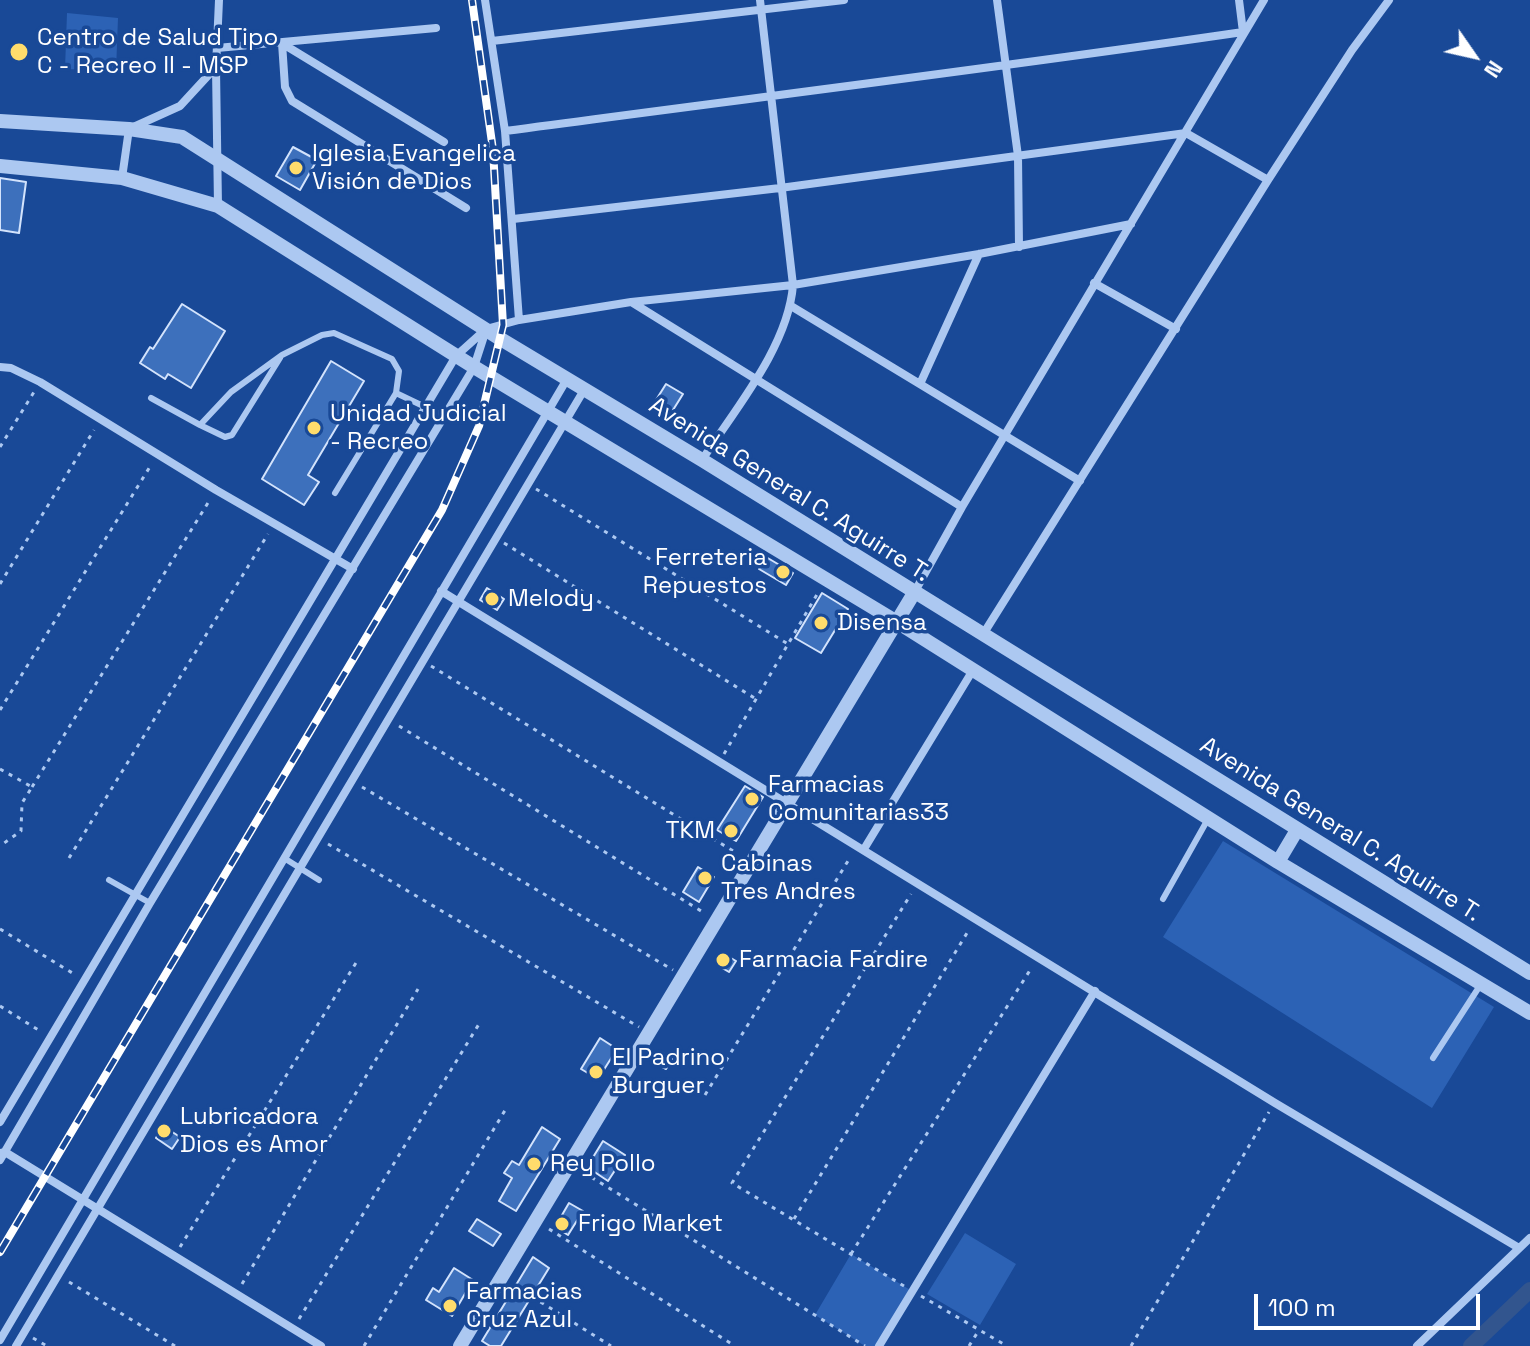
<!DOCTYPE html>
<html>
<head>
<meta charset="utf-8">
<style>
  body { margin:0 }
  #map { position:relative; width:1530px; height:1346px; overflow:hidden; background:#194997; font-family:"Space Grotesk",sans-serif }
  canvas { display:block }
  .north { position:absolute; left:1434px; top:16px; width:80px; height:80px; -webkit-text-stroke:6px #194997; paint-order:stroke; rotate:124deg; font-size:22px; font-weight:700; line-height:32px; text-align:center; color:#fff }
  .north::after { content:''; display:block; margin:auto; width:28px; height:36px; background:#fff; clip-path:polygon(50% 0,100% 100%,50% 72%,0 100%) }
  .scale { position:absolute; left:1254px; top:1294px; width:226px; height:36px; box-sizing:border-box; border:4px solid #fff; border-top:0; padding-left:10px; font-size:24px; line-height:28px; white-space:nowrap; color:#fff; -webkit-text-stroke:6px #194997; paint-order:stroke }
</style>
</head>
<body>
<div id="map">
<canvas width="1530" height="1346"></canvas>
<div class="north">N</div>
<div class="scale">100 m</div>
</div>
<script>
const c = document.querySelector('canvas').getContext('2d');
c.lineJoin = 'round';
function paint(path, color) { c.fillStyle = color; c.fill(path, 'evenodd'); }
function strokePath(path, color, width, dash) { c.strokeStyle = color; c.lineWidth = width; c.lineCap = dash ? 'butt' : 'round'; c.setLineDash(dash || []); c.stroke(path); }
function drawText(font, color, halo, rows, align = 'center') {
  c.font = font + ' "Space Grotesk",sans-serif'; c.lineWidth = 7; c.setLineDash([]); c.textBaseline = 'middle'; c.strokeStyle = halo; c.fillStyle = color; for (const [text, x, y, turn = 0] of rows) {
    c.save(); c.translate(x, y); c.rotate((+turn || 0) * Math.PI / 180); c.textAlign = isNaN(turn) ? turn : align; if (halo) c.strokeText(text, 0, 0); c.fillText(text, 0, 0); c.restore();
  }
}
paint(new Path2D(`
  M 67,13 L 118,18 L 116,71 L 65,69 Z
  M 1223,841 L 1494,1007 L 1432,1108 L 1163,937 Z
  M 965,1233 L 1016,1264 L 980,1325 L 927,1294 Z
  M 851,1254 L 912,1291 L 879,1346 L 865,1346 L 815,1315 Z`), '#2c62b5');
strokePath(new Path2D(`
  M 1471,1346 L 1530,1290`), '#32558e', 16);
const building = new Path2D(`
  M 293,147 L 317,160 L 300,190 L 276,176 Z
  M 0,178 L 26,182 L 19,233 L 0,230 Z
  M 182,304 L 225,331 L 191,388 L 168,374 L 165,379 L 140,363 L 150,347 L 153,349 Z
  M 331,361 L 364,381 L 308,475 L 319,482 L 304,505 L 262,479 Z
  M 666,384 L 683,394 L 668,418 L 651,408 Z
  M 766,557 L 793,573 L 786,585 L 759,569 Z
  M 487,588 L 504,599 L 497,610 L 480,600 Z
  M 822,593 L 848,609 L 821,653 L 795,638 Z
  M 745,786 L 763,797 L 736,841 L 717,830 Z
  M 698,867 L 714,877 L 699,902 L 683,892 Z
  M 724,954 L 736,961 L 729,972 L 717,965 Z
  M 600,1038 L 617,1049 L 598,1079 L 581,1069 Z
  M 662,1052 L 672,1059 L 666,1069 L 655,1063 Z
  M 163,1126 L 180,1137 L 172,1149 L 156,1138 Z
  M 542,1127 L 560,1139 L 516,1211 L 499,1201 L 512,1178 L 504,1173 L 512,1161 L 519,1165 Z
  M 603,1141 L 625,1155 L 608,1181 L 587,1167 Z
  M 569,1203 L 583,1211 L 568,1235 L 555,1227 Z
  M 477,1219 L 501,1234 L 493,1246 L 469,1231 Z
  M 533,1257 L 549,1268 L 501,1346 L 490,1346 L 482,1341 Z
  M 454,1268 L 473,1280 L 452,1316 L 426,1300 L 433,1288 L 439,1292 Z`);
paint(building, '#3d70bc');
strokePath(building, '#d3e3fc', 2);
strokePath(new Path2D(`
  M 0,447 L 34,392
  M 536,489 L 788,644
  M 504,543 L 756,699
  M 0,584 L 94,430
  M 431,666 L 738,854
  M 0,710 L 151,465
  M 399,726 L 706,914
  M 724,754 L 819,591
  M 0,769 L 32,787 L 22,803 L 21,831 L 0,846
  M 32,787 L 211,498
  M 362,787 L 673,970
  M 328,844 L 639,1027
  M 69,858 L 268,534
  M 0,929 L 74,974
  M 0,1006 L 40,1031
  M 705,1095 L 851,856
  M 583,1172 L 865,1346
  M 794,1219 L 970,928
  M 549,1229 L 735,1346
  M 180,1247 L 359,958
  M 851,1254 L 1032,967
  M 69,1282 L 175,1346
  M 242,1284 L 418,989
  M 515,1286 L 611,1346
  M 904,1286 L 732,1183 L 911,894
  M 921,1296 L 1007,1346
  M 299,1319 L 479,1024
  M 33,1338 L 47,1346
  M 364,1346 L 507,1107
  M 969,1346 L 979,1330
  M 1131,1346 L 1269,1112`), '#acc8f1', 3, [4, 6]);
strokePath(new Path2D(`
  M 151,398 L 200,425 L 231,392 L 282,355 L 322,335 L 334,333 L 392,359 L 399,371 L 396,393 L 444,416
  M 200,425 L 225,437 L 232,435 L 280,358
  M 335,493 L 396,393
  M 284,858 L 319,880
  M 109,880 L 150,903
  M 1163,899 L 1208,819
  M 1433,1058 L 1481,984`), '#acc8f1', 6);
strokePath(new Path2D(`
  M 485,0 L 505,131 L 519,320
  M 997,0 L 1018,156 L 1019,247
  M 492,41 L 844,0
  M 282,43 L 285,87 L 292,101 L 466,208
  M 283,44 L 444,142
  M 217,48 L 436,28
  M 505,131 C 751,98 997,68 1243,32 L 1239,0
  M 122,178 L 129,129 L 180,106 L 215,68
  M 218,206 L 216,68 L 219,0
  M 513,219 L 780,188 L 1186,133 L 1268,180
  M 1094,283 L 1176,329
  M 633,303 L 962,507
  M 791,306 L 1080,481
  M 0,367 L 11,368 L 40,382 L 216,490 L 353,569
  M 920,384 L 979,254
  M 702,460 C 735,409 788,347 793,285 L 760,0
  M 441,591 L 1275,1103 L 1519,1248
  M 914,593 L 962,507 L 1264,0
  M 982,636 L 1268,180 L 1352,50 L 1389,0
  M 864,849 L 973,670
  M 0,1122 L 456,356 L 486,329 L 519,320 L 631,302 L 793,285 L 979,254 L 1131,224
  M 1,1153 L 5,1152 L 321,1346
  M 0,1160 L 150,903 L 474,367 L 485,333
  M 0,1340 L 567,379
  M 16,1346 L 584,390
  M 879,1346 L 1095,991
  M 1417,1346 L 1530,1238`), '#acc8f1', 8);
strokePath(new Path2D(`
  M 0,121 L 129,129 L 182,137 L 499,338 L 702,460 L 1530,973
  M 0,166 L 122,178 L 218,206 L 474,367 L 897,622 L 1278,862 L 1530,1013
  M 1278,862 L 1297,830
  M 460,1346 L 914,593`), '#acc8f1', 14);
const rail = new Path2D(`
  M 0,1252 L 442,510 L 479,426 L 503,325 L 493,150 L 472,0`);
strokePath(rail, '#fff', 8);
strokePath(rail, '#194997', 5, [15]);
for (const [x, y, r, color] of [
  [19,52,10,"#ffdc6c"],
  [296,168,8,"#ffdc6c"],
  [314,428,8,"#ffdc6c"],
  [783,572,8,"#ffdc6c"],
  [492,599,8,"#ffdc6c"],
  [821,623,8,"#ffdc6c"],
  [752,799,8,"#ffdc6c"],
  [731,831,8,"#ffdc6c"],
  [705,878,8,"#ffdc6c"],
  [723,960,8,"#ffdc6c"],
  [596,1072,8,"#ffdc6c"],
  [164,1131,8,"#ffdc6c"],
  [534,1164,8,"#ffdc6c"],
  [562,1224,8,"#ffdc6c"],
  [450,1306,8,"#ffdc6c"]
]) { const dot = new Path2D(); dot.arc(x, y, r, 0, 2 * Math.PI); c.fillStyle = color; c.fill(dot); strokePath(dot, '#194997', 3); }
drawText('24px', '#fff', '#194997', [
  ["Centro de Salud Tipo",37,38],
  ["C - Recreo II - MSP",37,66],
  ["Iglesia Evangelica",312,154],
  ["Visión de Dios",312,182],
  ["Unidad Judicial",330,414],
  ["- Recreo",330,442],
  ["Ferreteria",767,558,"right"],
  ["Repuestos",767,586,"right"],
  ["Melody",508,599],
  ["Disensa",837,623],
  ["Farmacias",768,785],
  ["Comunitarias33",768,813],
  ["TKM",715,831,"right"],
  ["Cabinas",721,864],
  ["Tres Andres",721,892],
  ["Farmacia Fardire",739,960],
  ["El Padrino",612,1058],
  ["Burguer",612,1086],
  ["Lubricadora",180,1117],
  ["Dios es Amor",180,1145],
  ["Rey Pollo",550,1164],
  ["Frigo Market",578,1224],
  ["Farmacias",466,1292],
  ["Cruz Azul",466,1320]
], 'left');
drawText('24px', '#fff', '#194997', [
  ["Avenida General C. Aguirre T.",789,490,32],
  ["Avenida General C. Aguirre T.",1340,830,32]
]);
</script>
</body>
</html>
